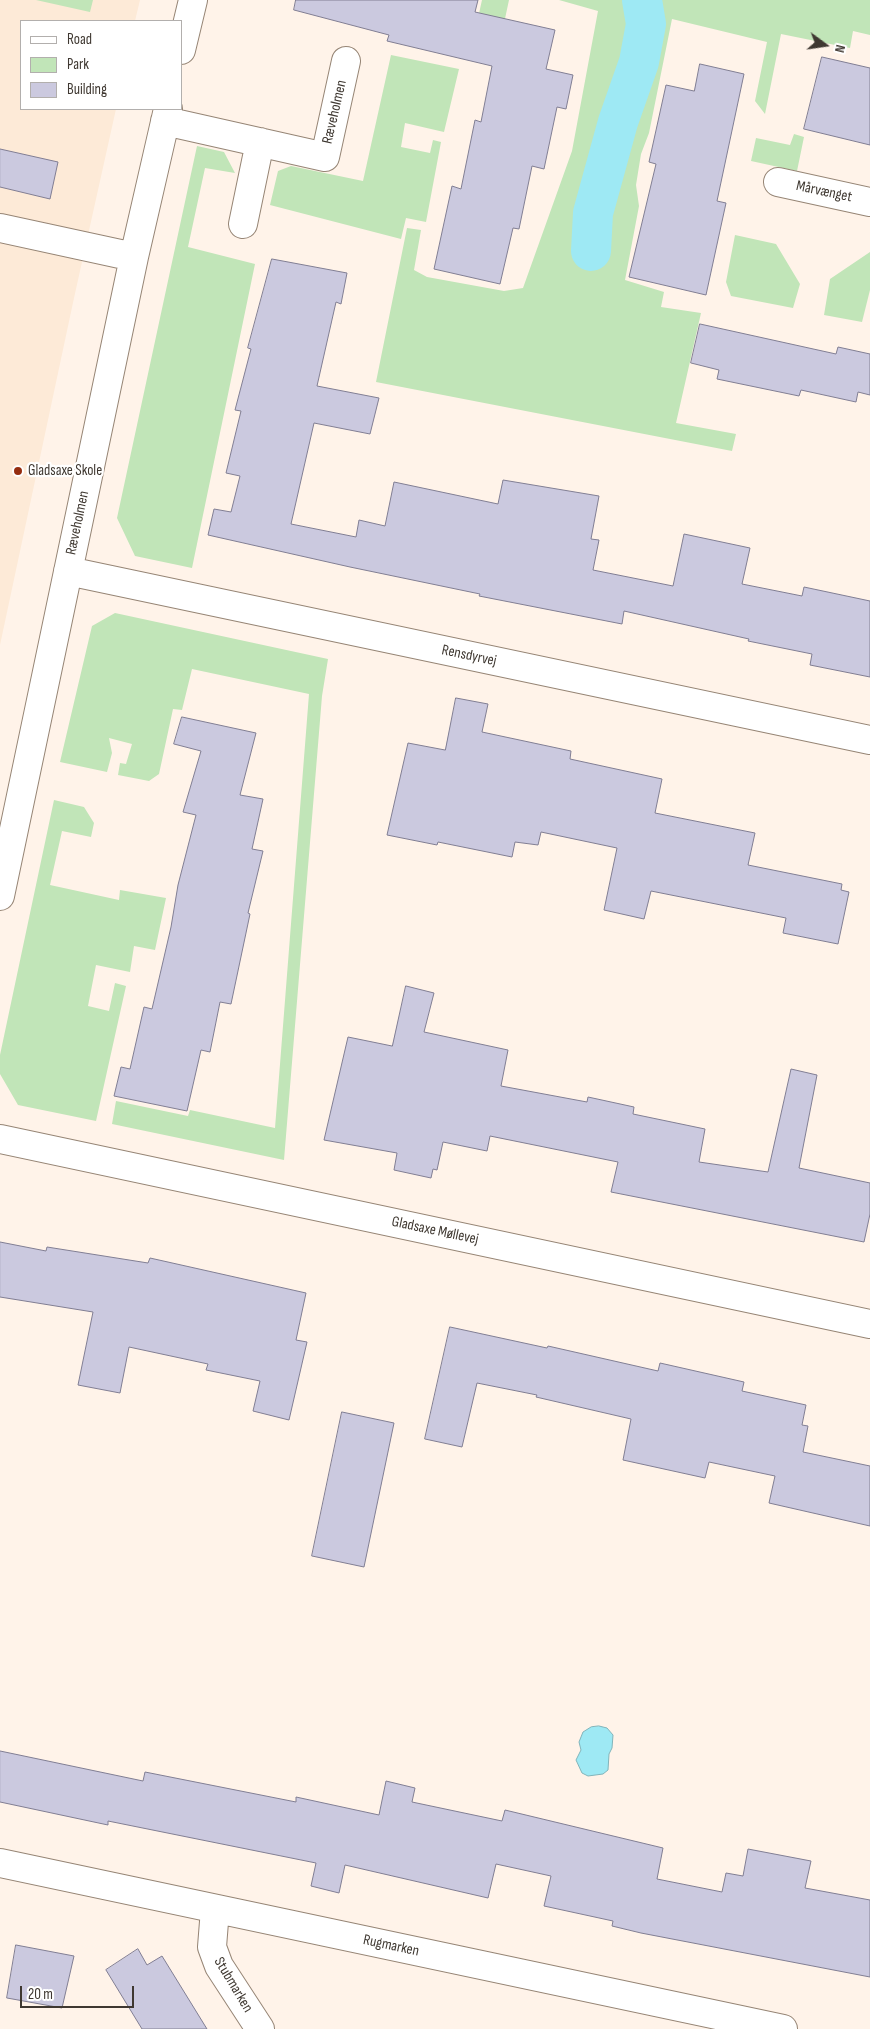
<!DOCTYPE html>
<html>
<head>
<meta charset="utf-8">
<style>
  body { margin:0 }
  #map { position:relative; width:870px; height:2029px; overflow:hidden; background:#fff3e9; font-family:"Sofia Sans Condensed",sans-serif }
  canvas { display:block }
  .legend { position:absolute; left:20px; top:20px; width:162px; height:90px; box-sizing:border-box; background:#fff; border:1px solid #b2afad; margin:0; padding:6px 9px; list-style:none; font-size:15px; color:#3f3831 }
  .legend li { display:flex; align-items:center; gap:10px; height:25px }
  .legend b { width:25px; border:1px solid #b2afad }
  .north { position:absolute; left:800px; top:20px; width:50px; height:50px; -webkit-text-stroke:4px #fff; paint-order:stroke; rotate:104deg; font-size:14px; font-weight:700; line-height:20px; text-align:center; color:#3f3831 }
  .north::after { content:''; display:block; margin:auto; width:18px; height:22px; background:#3f3831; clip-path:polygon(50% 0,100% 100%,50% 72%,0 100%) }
  .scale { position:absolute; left:20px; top:1986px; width:114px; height:22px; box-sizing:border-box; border:2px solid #3f3831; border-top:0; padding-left:6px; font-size:15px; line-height:18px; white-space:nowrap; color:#3f3831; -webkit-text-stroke:4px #fff; paint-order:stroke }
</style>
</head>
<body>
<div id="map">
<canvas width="870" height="2029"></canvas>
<ul class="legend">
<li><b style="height:6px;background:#fff"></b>Road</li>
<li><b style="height:14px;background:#c1e5b8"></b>Park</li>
<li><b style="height:14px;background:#cbc9df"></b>Building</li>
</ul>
<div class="north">N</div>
<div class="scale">20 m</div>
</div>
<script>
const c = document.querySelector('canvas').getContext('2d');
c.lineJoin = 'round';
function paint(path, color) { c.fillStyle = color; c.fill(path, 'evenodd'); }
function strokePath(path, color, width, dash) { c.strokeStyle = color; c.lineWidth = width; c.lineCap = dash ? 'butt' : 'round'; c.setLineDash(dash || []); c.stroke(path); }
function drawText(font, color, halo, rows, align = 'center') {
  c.font = font + ' "Sofia Sans Condensed",sans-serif'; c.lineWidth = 4.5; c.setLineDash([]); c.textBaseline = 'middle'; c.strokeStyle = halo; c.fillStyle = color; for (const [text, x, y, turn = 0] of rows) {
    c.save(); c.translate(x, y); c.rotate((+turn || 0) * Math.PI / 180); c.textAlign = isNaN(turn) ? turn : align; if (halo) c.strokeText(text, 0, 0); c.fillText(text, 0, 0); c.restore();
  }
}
paint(new Path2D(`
  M 0,0 L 140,0 L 135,21 L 21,21 L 21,109 L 116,109 L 74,298 L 0,645 Z`), '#fdead7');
paint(new Path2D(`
  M 36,0 L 93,0 L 90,12 Z
  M 482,0 L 509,0 L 497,56 L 470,54 Z
  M 559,0 L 870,0 L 870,35 L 853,31 L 850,48 L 781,34 L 765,114 L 755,101 L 767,42 L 672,19 L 649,133 L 641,154 L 636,185 L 639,206 L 625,280 L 664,292 L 661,307 L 701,313 L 676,423 L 736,434 L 732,451 L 376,382 L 407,228 L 421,230 L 414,270 L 427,277 L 504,291 L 523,288 L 572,151 L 598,11 Z
  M 391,55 L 459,69 L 444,132 L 405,123 L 401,147 L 430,153 L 433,140 L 441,142 L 426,222 L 406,218 L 401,239 L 270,205 L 278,171 L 291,166 L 363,181 Z
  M 794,134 L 804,137 L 797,171 L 751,161 L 756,138 L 790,145 Z
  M 197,146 L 224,152 L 235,173 L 205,168 L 188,247 L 255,264 L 192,568 L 135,556 L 117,518 Z
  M 735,235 L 776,244 L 800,284 L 793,308 L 731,296 L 726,282 Z
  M 870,252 L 870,290 L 862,322 L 824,315 L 830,279 Z
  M 115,613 L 328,659 L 322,696 L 284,1160 L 112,1124 L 116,1101 L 188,1116 L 190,1110 L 275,1128 L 309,694 L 192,669 L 182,710 L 173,709 L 159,774 L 149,781 L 118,775 L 120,763 L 126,764 L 132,744 L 109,738 L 112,753 L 107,772 L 60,762 L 92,626 Z
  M 54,800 L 84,807 L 94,823 L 91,837 L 62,831 L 50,885 L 119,900 L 120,890 L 166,898 L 155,950 L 134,946 L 130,972 L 96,965 L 88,1006 L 109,1011 L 115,983 L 126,986 L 96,1121 L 18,1105 L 0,1074 L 0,1055 Z`), '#c1e5b8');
const water = new Path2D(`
  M 599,1726 L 607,1728 L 613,1735 L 612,1748 L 609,1754 L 608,1770 L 603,1774 L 588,1776 L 582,1773 L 576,1760 L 581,1750 L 579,1742 L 583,1732 L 591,1727 Z`);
paint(water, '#9ee9f4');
strokePath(water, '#82b4ba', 1);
strokePath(new Path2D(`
  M 591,251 L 593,213 L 618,122 L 639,62 L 646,24 L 642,0`), '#9ee9f4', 40);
const building = new Path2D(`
  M 296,0 L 478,0 L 475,12 L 555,30 L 546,69 L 573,75 L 566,109 L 557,107 L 544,169 L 532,166 L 519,229 L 513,228 L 500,284 L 434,269 L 452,186 L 461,189 L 475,120 L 481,122 L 492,66 L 387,41 L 389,35 L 294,10 Z
  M 822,57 L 870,68 L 870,145 L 804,129 Z
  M 700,64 L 744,74 L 717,201 L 726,203 L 706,295 L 629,277 L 656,164 L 649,162 L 666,85 L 694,91 Z
  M 0,149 L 58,162 L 50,199 L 0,187 Z
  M 272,259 L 347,273 L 341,304 L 336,302 L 317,386 L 379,398 L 370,434 L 314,423 L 291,524 L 356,537 L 359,520 L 385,526 L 394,482 L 498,504 L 503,480 L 599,496 L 591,539 L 599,540 L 593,570 L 673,586 L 684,534 L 750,548 L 742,584 L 802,596 L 804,587 L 870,601 L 870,677 L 810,665 L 812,654 L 748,641 L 749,639 L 624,611 L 622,624 L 479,596 L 480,594 L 350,567 L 208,535 L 214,509 L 231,512 L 240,476 L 226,473 L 241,411 L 235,410 L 251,349 L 248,348 Z
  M 700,324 L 836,354 L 838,347 L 870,354 L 870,395 L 858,392 L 856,402 L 801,390 L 799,396 L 717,379 L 719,370 L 691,363 Z
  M 456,698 L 488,704 L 482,732 L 571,751 L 570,759 L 662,779 L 655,813 L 755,833 L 748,865 L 842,884 L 841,890 L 849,892 L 838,944 L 783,933 L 786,918 L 651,891 L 644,919 L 604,910 L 617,848 L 541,832 L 538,845 L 515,842 L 512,857 L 438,842 L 437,845 L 387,835 L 408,743 L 445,750 Z
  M 182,717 L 256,733 L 240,795 L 263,799 L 252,849 L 263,851 L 248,913 L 250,914 L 231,1004 L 220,1002 L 210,1052 L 201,1050 L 187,1111 L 114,1096 L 121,1067 L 130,1069 L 144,1007 L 152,1009 L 171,927 L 178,885 L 196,815 L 183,812 L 201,751 L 174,744 Z
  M 406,986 L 434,993 L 424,1032 L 508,1050 L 501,1086 L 587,1102 L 588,1097 L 634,1107 L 633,1114 L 705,1129 L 699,1162 L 768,1172 L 791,1069 L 817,1075 L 799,1168 L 870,1183 L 870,1214 L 864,1242 L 611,1192 L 618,1162 L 490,1136 L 487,1151 L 443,1142 L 437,1170 L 433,1169 L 431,1178 L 394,1170 L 397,1153 L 324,1140 L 348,1037 L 392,1046 Z
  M 0,1242 L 46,1251 L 47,1247 L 148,1263 L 150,1258 L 306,1293 L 296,1340 L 307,1342 L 289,1420 L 253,1411 L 260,1381 L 206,1370 L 208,1364 L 129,1347 L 120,1393 L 78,1385 L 93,1312 L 0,1297 Z
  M 450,1327 L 547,1348 L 548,1346 L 658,1371 L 660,1363 L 744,1382 L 742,1391 L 806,1405 L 802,1425 L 808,1426 L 803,1452 L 870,1466 L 870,1526 L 769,1503 L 775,1476 L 709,1462 L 705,1478 L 623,1460 L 631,1419 L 536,1397 L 537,1395 L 477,1383 L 462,1447 L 425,1439 Z
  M 342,1412 L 394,1423 L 364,1567 L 312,1556 Z
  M 0,1751 L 143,1781 L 145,1772 L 296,1802 L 296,1797 L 379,1815 L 386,1781 L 415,1788 L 412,1802 L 502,1821 L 505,1810 L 663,1848 L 657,1879 L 722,1892 L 726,1873 L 743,1876 L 748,1849 L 811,1861 L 805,1888 L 870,1900 L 870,1977 L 641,1933 L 612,1926 L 613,1921 L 544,1906 L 551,1876 L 496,1864 L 488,1898 L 345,1865 L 339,1893 L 311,1886 L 316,1863 L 108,1821 L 108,1825 L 0,1802 Z
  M 16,1945 L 74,1956 L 62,2008 L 7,1998 Z
  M 138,1949 L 147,1965 L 162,1956 L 207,2029 L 142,2029 L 106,1970 Z`);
paint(building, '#cbc9df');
strokePath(building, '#817e93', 1);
const minor = new Path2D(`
  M 181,50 L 193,0
  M 165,121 L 325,157 L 346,61
  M 778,182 L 870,202
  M 243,224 L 260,142
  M 0,228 L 134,257
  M 68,571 L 870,740
  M 0,896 L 134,257 L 168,109
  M 0,1139 L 870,1324
  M 0,1863 L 783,2029
  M 215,1909 L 212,1947 L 219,1966 L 260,2029`);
strokePath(minor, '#968575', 30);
strokePath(minor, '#fff', 28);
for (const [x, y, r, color] of [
  [18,471,5,"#952d0f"]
]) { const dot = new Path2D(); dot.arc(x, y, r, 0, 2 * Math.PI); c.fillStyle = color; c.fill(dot); strokePath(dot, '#fff', 2); }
drawText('15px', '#3f3831', '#fff', [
  ["Ræveholmen",335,112,-77],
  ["Mårvænget",824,192,12],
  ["Ræveholmen",78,523,-78],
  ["Rensdyrvej",469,656,12],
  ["Gladsaxe Møllevej",435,1231,12],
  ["Rugmarken",391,1946,12],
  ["Stubmarken",233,1985,59]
]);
drawText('15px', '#3f3831', '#fff', [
  ["Gladsaxe Skole",28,471]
], 'left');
</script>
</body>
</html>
